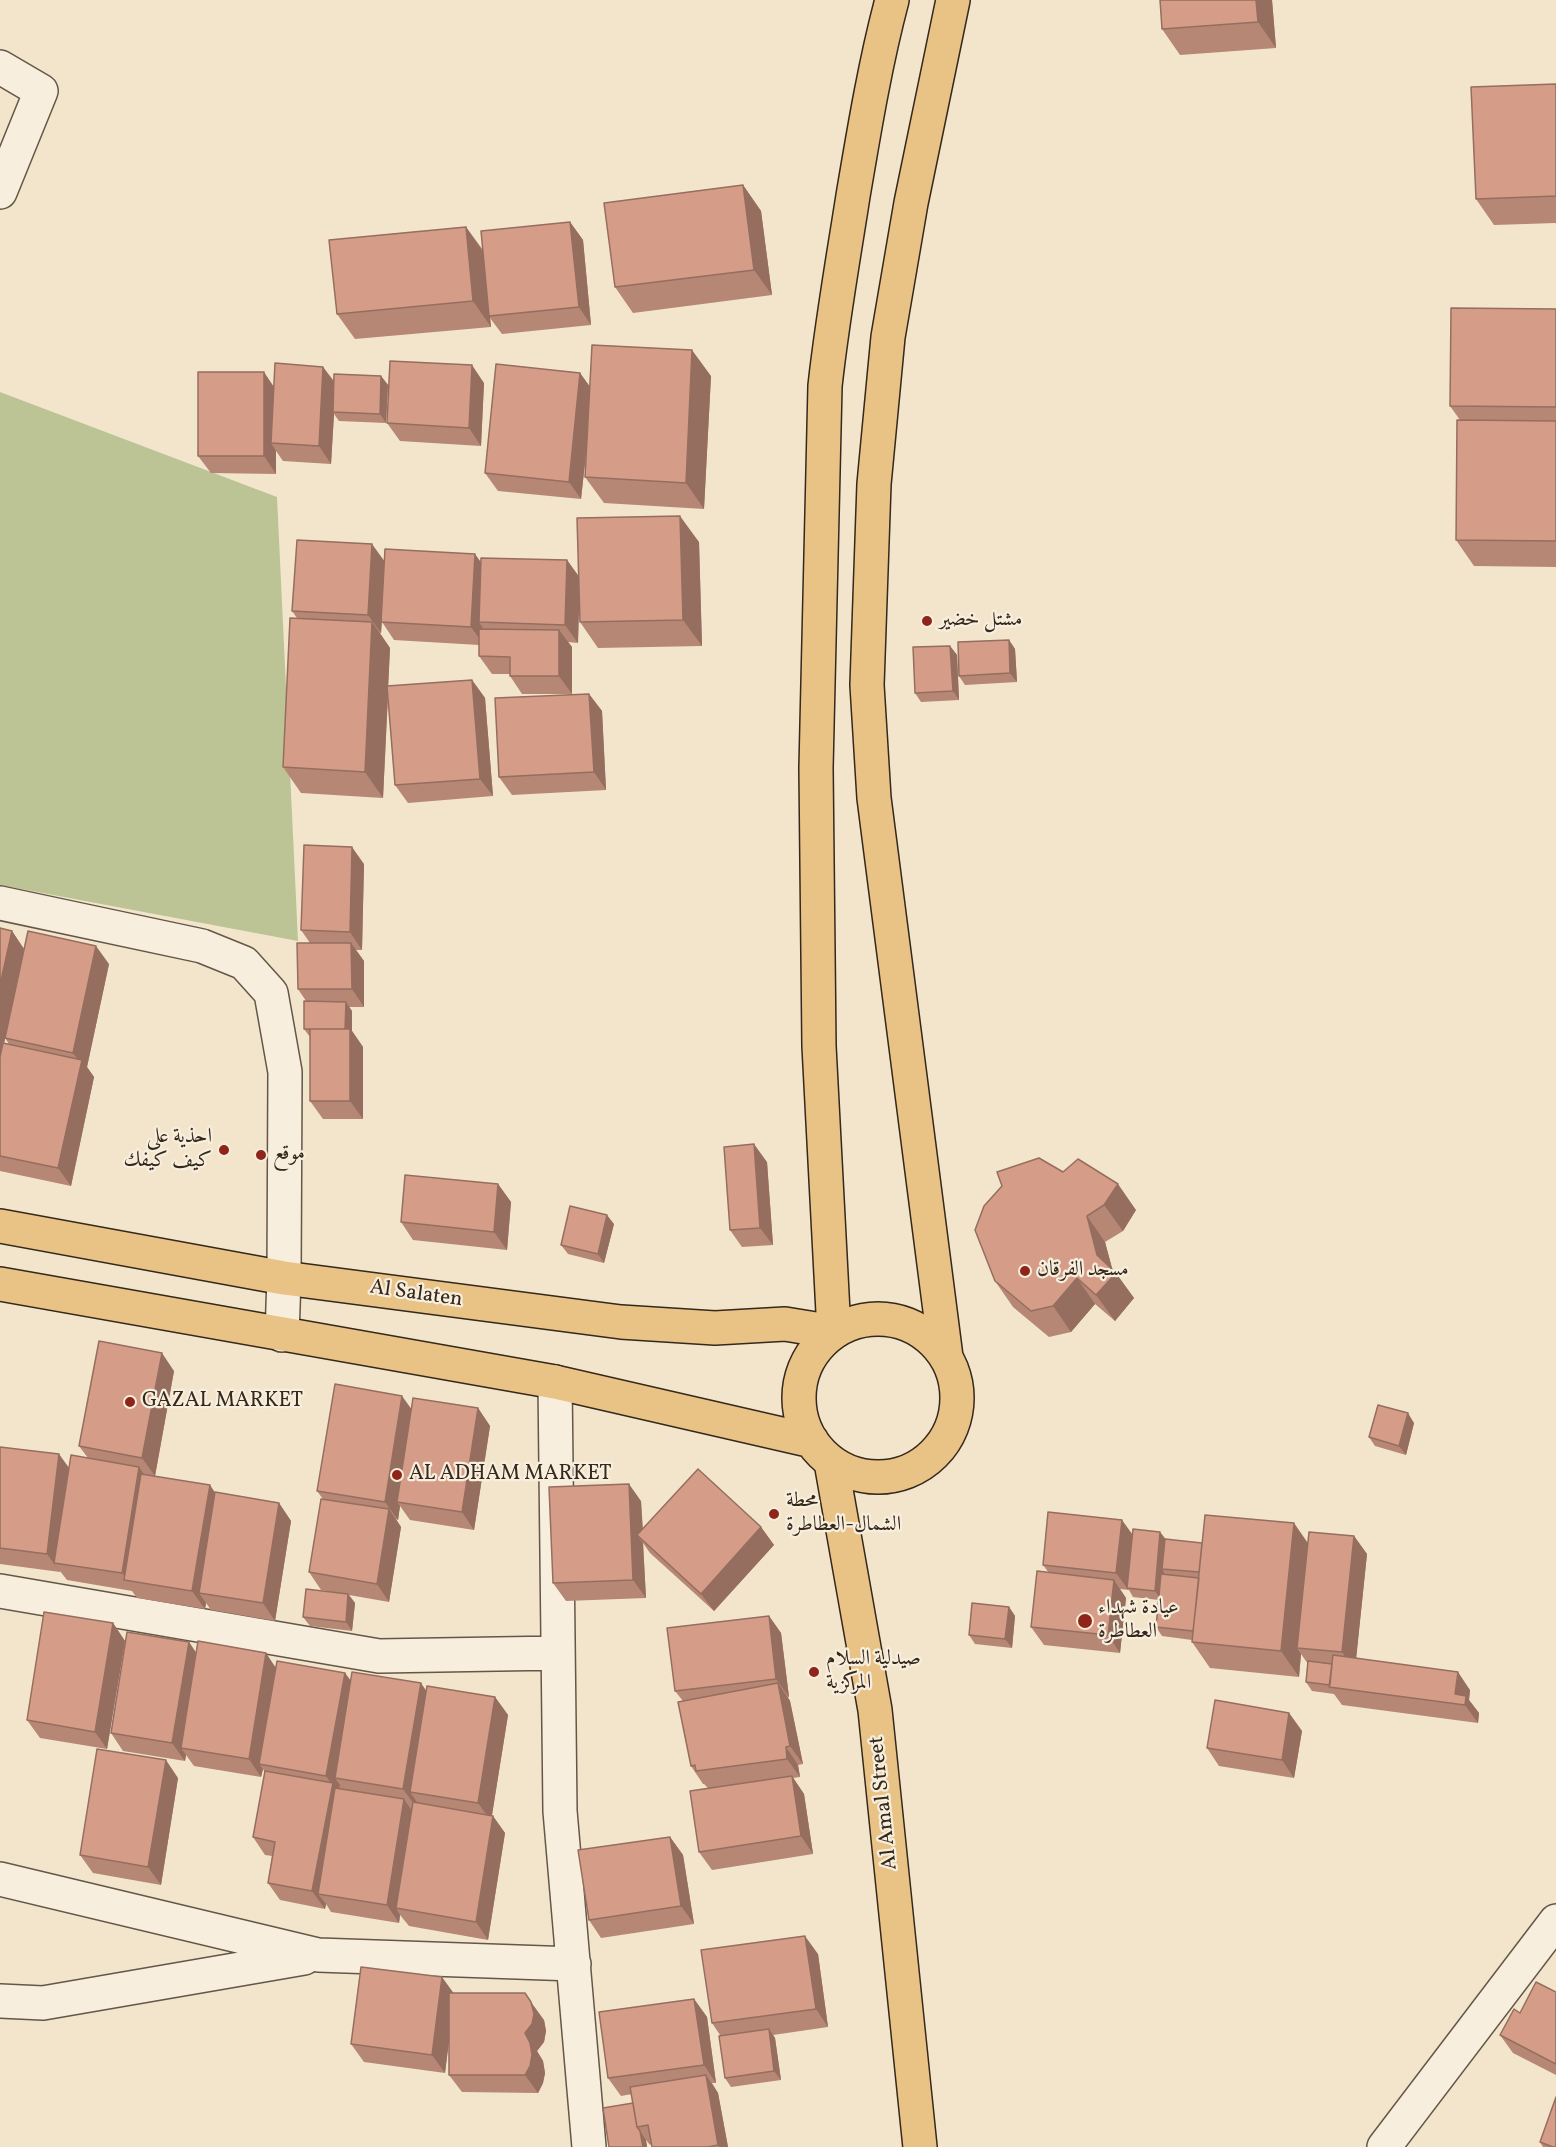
<!DOCTYPE html>
<html>
<head>
<meta charset="utf-8">
<style>
  body { margin:0 }
  canvas { display:block; background:#f2e5cb }
</style>
</head>
<body>
<canvas width="1556" height="2147"></canvas>
<script>
const c = document.querySelector('canvas').getContext('2d');
c.lineJoin = 'round';
function paint(path, color) { c.fillStyle = color; c.fill(path, 'evenodd'); }
function strokePath(path, color, width, dash) { c.strokeStyle = color; c.lineWidth = width; c.lineCap = dash ? 'butt' : 'round'; c.setLineDash(dash || []); c.stroke(path); }
function drawText(font, color, halo, rows, align = 'center') {
  c.font = font + ' Vollkorn,Amiri,serif'; c.lineWidth = 4.5; c.setLineDash([]); c.textBaseline = 'middle'; c.strokeStyle = halo; c.fillStyle = color; for (const [text, x, y, turn = 0] of rows) {
    c.save(); c.translate(x, y); c.rotate((+turn || 0) * Math.PI / 180); c.textAlign = isNaN(turn) ? turn : align; if (halo) c.strokeText(text, 0, 0); c.fillText(text, 0, 0); c.restore();
  }
}
paint(new Path2D(`
  M 0,392 L 277,497 L 298,941 L 0,885 Z`), '#bcc496');
const minor = new Path2D(`
  M 0,67 L 41,91 L 0,192
  M 0,903 L 202,946 L 244,963 L 271,993 L 285,1072 L 284,1278 L 282,1335
  M 555,1382 L 560,1811 L 589,2147
  M 0,1591 L 379,1656 L 558,1653
  M 0,1879 L 318,1955 L 574,1964
  M 0,2001 L 43,2003 L 304,1958
  M 1384,2147 L 1556,1921`);
const major = new Path2D(`
  M 0,1226 L 284,1278 L 621,1322 L 715,1328 L 785,1324 L 834,1332 L 819,1046 L 816,768 L 825,386 C 832,322 843,260 853,196 C 864,131 875,64 892,0
  M 0,1284 L 555,1382 L 812,1441
  M799 1398a79 79 0 1 1 158 0a79 79 0 1 1-158 0Z
  M 946,1357 L 874,798 L 867,685 L 874,484 L 888,337 L 911,203 L 953,0
  M 831,1462 L 875,1710 L 920,2147`);
strokePath(minor, '#645748', 36);
strokePath(major, '#35281c', 36);
strokePath(minor, '#f7eedd', 33);
strokePath(major, '#e9c286', 33);
paint(new Path2D(`
  M 1160,0 L 1272,0 L 1276,48 L 1180,55 L 1162,29 Z
  M 1556,84 L 1556,223 L 1494,225 L 1476,199 Z
  M 743,185 L 761,211 L 772,295 L 633,313 L 615,287 Z
  M 570,222 L 583,240 L 591,325 L 502,334 L 490,318 L 491,327 L 355,339 L 337,314 L 466,227 L 483,250 Z
  M 1556,309 L 1556,567 L 1474,566 L 1456,540 L 1460,420 L 1450,406 Z
  M 323,367 L 334,381 L 381,376 L 388,385 L 386,423 L 339,421 L 334,414 L 331,464 L 283,461 L 276,451 L 276,474 L 211,473 L 198,456 L 274,387 Z
  M 580,373 L 590,387 L 711,376 L 704,509 L 604,503 L 585,477 L 587,444 L 581,499 L 498,491 L 485,473 Z
  M 484,383 L 481,446 L 400,441 L 387,423 Z
  M 699,542 L 702,646 L 598,648 L 580,622 L 579,592 L 578,643 L 568,642 L 572,647 L 572,694 L 522,694 L 510,676 L 510,674 L 492,674 L 479,656 L 479,645 L 394,640 L 382,622 L 381,633 L 380,633 L 390,648 L 388,686 L 472,680 L 485,698 L 493,796 L 408,803 L 395,785 L 388,698 L 383,798 L 301,793 L 283,767 L 297,618 L 292,611 L 385,562 L 481,562 L 567,560 L 579,577 Z
  M 1009,640 L 1015,649 L 1017,682 L 965,685 L 959,676 Z
  M 950,646 L 957,655 L 959,700 L 921,702 L 915,693 Z
  M 589,694 L 602,711 L 606,790 L 512,795 L 499,777 Z
  M 364,864 L 362,950 L 356,950 L 364,961 L 364,1007 L 349,1007 L 352,1011 L 352,1031 L 363,1047 L 363,1119 L 323,1119 L 310,1101 L 310,1037 L 304,1029 L 306,1001 L 298,989 L 310,943 L 301,930 Z
  M 0,928 L 12,931 L 24,949 L 4,1043 L 9,1044 L 5,1038 L 109,964 L 87,1067 L 94,1077 L 71,1186 L 0,1171 Z
  M 767,1162 L 773,1245 L 742,1247 L 730,1230 Z
  M 1063,1172 L 1136,1210 L 1123,1231 L 1105,1242 L 1112,1269 L 1134,1298 L 1115,1321 L 1095,1304 L 1071,1332 L 1049,1337 L 1013,1307 L 995,1281 Z
  M 498,1184 L 511,1202 L 507,1250 L 413,1240 L 401,1222 Z
  M 614,1224 L 604,1263 L 568,1254 L 561,1245 Z
  M 174,1371 L 155,1476 L 215,1492 L 279,1503 L 291,1521 L 275,1621 L 211,1610 L 206,1603 L 205,1609 L 137,1598 L 132,1591 L 67,1580 L 60,1571 L 60,1572 L 0,1564 L 0,1447 L 69,1468 L 88,1458 L 79,1446 Z
  M 478,1408 L 490,1426 L 474,1530 L 410,1520 L 400,1506 L 398,1520 L 396,1519 L 401,1527 L 389,1602 L 349,1595 L 355,1603 L 352,1631 L 310,1626 L 303,1617 L 333,1592 L 321,1590 L 309,1572 L 323,1499 L 317,1491 L 411,1409 Z
  M 1414,1423 L 1406,1455 L 1375,1446 L 1369,1437 Z
  M 641,1501 L 643,1529 L 761,1527 L 774,1545 L 714,1611 L 650,1553 L 643,1543 L 646,1598 L 566,1601 L 553,1583 Z
  M 1160,1532 L 1165,1539 L 1202,1543 L 1307,1543 L 1354,1536 L 1367,1554 L 1356,1658 L 1470,1690 L 1469,1700 L 1479,1713 L 1478,1723 L 1342,1705 L 1334,1694 L 1312,1691 L 1306,1682 L 1308,1664 L 1301,1654 L 1299,1677 L 1210,1668 L 1192,1642 L 1192,1640 L 1162,1636 L 1156,1627 L 1159,1600 L 1133,1597 L 1129,1590 L 1120,1589 L 1126,1598 L 1120,1653 L 1044,1645 L 1031,1627 L 1049,1573 L 1043,1565 L 1132,1534 Z
  M 1009,1607 L 1015,1616 L 1012,1648 L 975,1644 L 969,1635 Z
  M 769,1616 L 781,1633 L 789,1697 L 788,1697 L 790,1701 L 803,1764 L 798,1765 L 800,1777 L 793,1778 L 804,1794 L 813,1854 L 712,1870 L 699,1852 L 708,1788 L 704,1784 L 703,1784 L 691,1766 L 683,1701 L 675,1691 Z
  M 113,1623 L 125,1641 L 107,1749 L 40,1738 L 27,1720 Z
  M 189,1642 L 196,1653 L 276,1667 L 345,1673 L 351,1681 L 426,1691 L 495,1697 L 508,1715 L 492,1815 L 505,1833 L 488,1940 L 409,1926 L 400,1915 L 399,1923 L 331,1912 L 326,1904 L 325,1909 L 280,1900 L 268,1883 L 272,1856 L 265,1855 L 253,1837 L 265,1773 L 263,1769 L 261,1777 L 194,1766 L 186,1755 L 185,1761 L 123,1751 L 111,1733 Z
  M 1289,1713 L 1302,1731 L 1294,1778 L 1219,1766 L 1207,1748 Z
  M 178,1778 L 161,1885 L 93,1873 L 80,1855 Z
  M 670,1837 L 683,1855 L 694,1924 L 601,1938 L 589,1920 Z
  M 818,1954 L 828,2027 L 773,2035 L 775,2038 L 781,2080 L 731,2087 L 725,2078 L 720,2035 L 712,2023 Z
  M 1556,1992 L 1556,2075 L 1513,2053 L 1500,2035 Z
  M 453,1993 L 544,2020 L 546,2031 L 544,2042 L 537,2051 L 543,2061 L 545,2073 L 543,2083 L 538,2093 L 462,2092 L 449,2075 L 449,2038 L 445,2073 L 364,2062 L 351,2044 Z
  M 694,1999 L 707,2017 L 716,2083 L 712,2083 L 718,2093 L 728,2147 L 652,2147 L 651,2144 L 650,2145 L 646,2140 L 647,2147 L 609,2147 L 633,2103 L 632,2094 L 621,2096 L 608,2078 Z
  M 1540,2142 L 1556,2147 L 1543,2147 Z`), '#b78775');
paint(new Path2D(`
  M 1256,0 L 1272,0 L 1276,48 L 1258,22 Z
  M 743,185 L 761,211 L 772,295 L 754,270 Z
  M 570,222 L 583,240 L 591,325 L 579,307 Z
  M 466,227 L 484,253 L 491,327 L 473,301 Z
  M 692,350 L 711,376 L 704,509 L 686,483 Z
  M 472,365 L 484,383 L 481,446 L 469,428 Z
  M 323,367 L 336,385 L 333,412 L 334,414 L 331,464 L 319,446 Z
  M 264,372 L 276,390 L 271,443 L 276,451 L 276,474 L 264,456 Z
  M 580,373 L 593,391 L 581,499 L 569,482 Z
  M 381,376 L 388,385 L 386,423 L 380,414 Z
  M 680,516 L 699,542 L 702,646 L 683,620 Z
  M 372,544 L 385,562 L 381,633 L 368,615 Z
  M 475,554 L 488,572 L 479,622 L 484,630 L 484,645 L 471,627 Z
  M 567,560 L 580,578 L 578,643 L 565,625 Z
  M 372,622 L 390,648 L 383,798 L 365,772 Z
  M 559,630 L 572,647 L 572,694 L 559,676 Z
  M 1009,640 L 1015,649 L 1017,682 L 1010,673 Z
  M 950,646 L 957,655 L 959,700 L 953,691 Z
  M 472,680 L 485,698 L 493,796 L 480,779 Z
  M 589,694 L 602,711 L 606,790 L 594,772 Z
  M 352,847 L 364,864 L 362,950 L 350,932 Z
  M 12,931 L 24,949 L 1,1058 L 0,1101 L 0,985 Z
  M 351,943 L 364,961 L 364,1007 L 352,989 Z
  M 96,946 L 109,964 L 87,1067 L 94,1077 L 71,1186 L 58,1168 L 81,1064 L 73,1053 Z
  M 346,1002 L 352,1011 L 352,1031 L 363,1047 L 363,1119 L 350,1101 L 345,1029 Z
  M 754,1144 L 767,1162 L 773,1245 L 760,1228 Z
  M 498,1184 L 511,1202 L 507,1250 L 494,1232 Z
  M 1118,1184 L 1136,1210 L 1123,1231 L 1104,1205 Z
  M 607,1215 L 614,1224 L 604,1263 L 598,1254 Z
  M 1087,1216 L 1105,1242 L 1114,1275 L 1116,1273 L 1134,1298 L 1115,1321 L 1096,1295 L 1097,1255 Z
  M 1077,1278 L 1095,1304 L 1071,1332 L 1053,1306 Z
  M 162,1353 L 174,1371 L 155,1476 L 142,1458 Z
  M 402,1396 L 415,1414 L 397,1502 L 400,1506 L 398,1520 L 385,1502 Z
  M 478,1408 L 490,1426 L 474,1530 L 462,1512 Z
  M 1408,1413 L 1414,1423 L 1406,1455 L 1399,1446 Z
  M 59,1454 L 72,1472 L 54,1563 L 60,1572 L 47,1554 Z
  M 139,1467 L 151,1485 L 127,1580 L 122,1573 Z
  M 629,1484 L 641,1501 L 643,1540 L 637,1535 L 643,1543 L 646,1598 L 633,1580 Z
  M 210,1485 L 222,1503 L 199,1593 L 206,1603 L 205,1609 L 192,1591 Z
  M 279,1503 L 291,1521 L 275,1621 L 263,1603 Z
  M 389,1509 L 401,1527 L 389,1602 L 377,1584 Z
  M 1122,1520 L 1135,1538 L 1127,1588 L 1116,1573 Z
  M 1294,1523 L 1312,1549 L 1297,1648 L 1301,1654 L 1299,1677 L 1281,1651 Z
  M 761,1527 L 774,1545 L 714,1611 L 701,1594 Z
  M 1160,1532 L 1167,1541 L 1162,1569 L 1164,1572 L 1161,1600 L 1155,1591 Z
  M 1354,1536 L 1367,1554 L 1355,1670 L 1342,1652 Z
  M 1114,1580 L 1126,1598 L 1120,1653 L 1108,1635 Z
  M 348,1594 L 355,1603 L 352,1631 L 346,1622 Z
  M 1009,1607 L 1015,1616 L 1012,1648 L 1005,1639 Z
  M 769,1616 L 781,1633 L 789,1697 L 776,1679 Z
  M 113,1623 L 125,1641 L 107,1749 L 95,1732 Z
  M 189,1642 L 201,1660 L 181,1748 L 186,1755 L 185,1761 L 172,1743 Z
  M 266,1653 L 278,1671 L 259,1764 L 263,1769 L 261,1777 L 249,1759 Z
  M 1458,1672 L 1470,1690 L 1469,1700 L 1479,1713 L 1478,1723 L 1465,1705 L 1455,1694 Z
  M 345,1673 L 358,1691 L 335,1778 L 340,1785 L 318,1894 L 326,1904 L 325,1909 L 312,1891 L 332,1785 L 326,1776 Z
  M 421,1683 L 433,1701 L 410,1792 L 417,1802 L 416,1807 L 403,1789 Z
  M 778,1683 L 790,1701 L 803,1764 L 790,1746 Z
  M 495,1697 L 508,1715 L 491,1821 L 478,1803 Z
  M 1289,1713 L 1302,1731 L 1294,1778 L 1282,1760 Z
  M 786,1747 L 798,1765 L 800,1777 L 787,1759 Z
  M 166,1760 L 178,1778 L 161,1885 L 148,1867 Z
  M 792,1776 L 804,1794 L 813,1854 L 801,1836 Z
  M 404,1799 L 416,1817 L 396,1908 L 400,1915 L 399,1923 L 387,1905 Z
  M 493,1816 L 505,1833 L 488,1940 L 476,1922 Z
  M 670,1837 L 683,1855 L 694,1924 L 681,1906 Z
  M 805,1936 L 818,1954 L 828,2027 L 816,2009 Z
  M 442,1977 L 455,1995 L 445,2073 L 432,2055 Z
  M 694,1999 L 707,2017 L 716,2083 L 704,2065 Z
  M 531,2002 L 544,2020 L 546,2031 L 544,2042 L 537,2051 L 543,2061 L 545,2073 L 543,2083 L 538,2093 L 525,2075 L 525,2033 Z
  M 769,2029 L 775,2038 L 781,2080 L 774,2071 Z
  M 706,2075 L 718,2093 L 728,2147 L 719,2147 L 718,2145 Z
  M 640,2131 L 646,2140 L 647,2147 L 643,2147 Z`), '#956e5f');
const building = new Path2D(`
  M 1160,0 L 1256,0 L 1258,22 L 1162,29 Z
  M 1556,84 L 1556,196 L 1476,199 L 1471,87 Z
  M 743,185 L 754,270 L 615,287 L 604,203 Z
  M 570,222 L 579,307 L 489,316 L 481,231 Z
  M 466,227 L 473,301 L 337,314 L 329,240 Z
  M 1451,308 L 1556,309 L 1556,407 L 1450,406 Z
  M 592,345 L 692,350 L 686,483 L 585,477 Z
  M 390,361 L 472,365 L 469,428 L 387,423 Z
  M 275,363 L 323,367 L 319,446 L 271,443 Z
  M 496,364 L 580,373 L 569,482 L 485,473 Z
  M 198,372 L 264,372 L 264,456 L 198,456 Z
  M 334,374 L 381,376 L 380,414 L 333,412 Z
  M 1457,420 L 1556,421 L 1556,541 L 1456,540 Z
  M 680,516 L 683,620 L 580,622 L 577,518 Z
  M 297,540 L 372,544 L 368,615 L 292,611 Z
  M 385,549 L 475,554 L 471,627 L 381,622 Z
  M 481,558 L 567,560 L 565,625 L 479,622 Z
  M 290,618 L 372,622 L 365,772 L 283,767 Z
  M 479,629 L 559,630 L 559,676 L 510,676 L 510,657 L 479,656 Z
  M 1009,640 L 1010,673 L 959,676 L 958,642 Z
  M 950,646 L 953,691 L 915,693 L 913,647 Z
  M 472,680 L 480,779 L 395,785 L 387,686 Z
  M 589,694 L 594,772 L 499,777 L 495,698 Z
  M 304,845 L 352,847 L 350,932 L 301,930 Z
  M 0,928 L 12,931 L 0,985 Z
  M 28,931 L 96,946 L 73,1053 L 5,1038 Z
  M 297,943 L 351,943 L 352,989 L 298,989 Z
  M 304,1001 L 346,1002 L 345,1029 L 304,1029 Z
  M 310,1029 L 350,1029 L 350,1101 L 310,1101 Z
  M 3,1043 L 82,1060 L 58,1168 L 0,1156 L 0,1057 Z
  M 754,1144 L 760,1228 L 730,1230 L 724,1147 Z
  M 1039,1158 L 1063,1172 L 1078,1159 L 1118,1184 L 1104,1205 L 1087,1216 L 1097,1255 L 1116,1273 L 1096,1295 L 1077,1278 L 1053,1306 L 1031,1311 L 995,1281 L 975,1230 L 984,1206 L 1002,1186 L 997,1172 Z
  M 405,1175 L 498,1184 L 494,1232 L 401,1222 Z
  M 570,1206 L 607,1215 L 598,1254 L 561,1245 Z
  M 99,1341 L 162,1353 L 142,1458 L 79,1446 Z
  M 335,1384 L 402,1396 L 385,1502 L 317,1491 Z
  M 413,1398 L 478,1408 L 462,1512 L 397,1502 Z
  M 1378,1405 L 1408,1413 L 1399,1446 L 1369,1437 Z
  M 0,1447 L 59,1454 L 47,1554 L 0,1548 Z
  M 71,1455 L 139,1467 L 122,1573 L 54,1563 Z
  M 698,1469 L 761,1527 L 701,1594 L 637,1535 Z
  M 141,1474 L 210,1485 L 192,1591 L 124,1580 Z
  M 629,1484 L 633,1580 L 553,1583 L 549,1487 Z
  M 215,1492 L 279,1503 L 263,1603 L 199,1593 Z
  M 321,1499 L 389,1509 L 377,1584 L 309,1572 Z
  M 1048,1512 L 1122,1520 L 1116,1573 L 1043,1565 Z
  M 1205,1515 L 1294,1523 L 1281,1651 L 1192,1642 Z
  M 1133,1529 L 1160,1532 L 1155,1591 L 1127,1588 Z
  M 1309,1532 L 1354,1536 L 1342,1652 L 1297,1648 Z
  M 1165,1539 L 1202,1543 L 1199,1572 L 1162,1569 Z
  M 1037,1571 L 1114,1580 L 1108,1635 L 1031,1627 Z
  M 1161,1574 L 1199,1578 L 1193,1631 L 1156,1627 Z
  M 306,1589 L 348,1594 L 346,1622 L 303,1617 Z
  M 972,1603 L 1009,1607 L 1005,1639 L 969,1635 Z
  M 44,1612 L 113,1623 L 95,1732 L 27,1720 Z
  M 769,1616 L 776,1679 L 675,1691 L 667,1628 Z
  M 127,1632 L 189,1642 L 172,1743 L 111,1733 Z
  M 198,1641 L 266,1653 L 249,1759 L 181,1748 Z
  M 1333,1655 L 1458,1672 L 1455,1694 L 1466,1696 L 1465,1705 L 1329,1687 Z
  M 277,1661 L 345,1673 L 326,1776 L 259,1764 Z
  M 1308,1661 L 1332,1664 L 1330,1685 L 1306,1682 Z
  M 352,1672 L 421,1683 L 403,1789 L 335,1778 Z
  M 778,1683 L 790,1746 L 786,1747 L 787,1759 L 696,1771 L 695,1765 L 691,1766 L 678,1702 Z
  M 427,1686 L 495,1697 L 478,1803 L 410,1792 Z
  M 1215,1700 L 1289,1713 L 1282,1760 L 1207,1748 Z
  M 97,1749 L 166,1760 L 148,1867 L 80,1855 Z
  M 265,1771 L 333,1783 L 312,1891 L 268,1883 L 275,1842 L 253,1837 Z
  M 792,1776 L 801,1836 L 699,1852 L 690,1791 Z
  M 335,1788 L 404,1799 L 387,1905 L 318,1894 Z
  M 413,1802 L 493,1816 L 476,1922 L 396,1908 Z
  M 670,1837 L 681,1906 L 589,1920 L 578,1850 Z
  M 805,1936 L 816,2009 L 712,2023 L 701,1950 Z
  M 361,1967 L 442,1977 L 432,2055 L 351,2044 Z
  M 1536,1982 L 1556,1992 L 1556,2064 L 1500,2035 L 1514,2009 L 1520,2013 Z
  M 449,1993 L 525,1993 L 531,2002 L 534,2014 L 532,2024 L 525,2033 L 530,2043 L 532,2055 L 530,2066 L 525,2075 L 449,2075 Z
  M 694,1999 L 704,2065 L 608,2078 L 599,2012 Z
  M 769,2029 L 774,2071 L 725,2078 L 719,2036 Z
  M 706,2075 L 718,2145 L 708,2147 L 652,2147 L 648,2125 L 637,2127 L 630,2087 Z
  M 1556,2097 L 1556,2147 L 1553,2147 L 1540,2142 Z
  M 633,2103 L 637,2127 L 640,2131 L 643,2147 L 609,2147 L 603,2108 Z`);
paint(building, '#d59d88');
strokePath(building, '#956e5f', 1.5);
for (const [x, y, r, color] of [
  [927,621,6,"#8f2418"],
  [224,1150,6,"#8f2418"],
  [261,1155,6,"#8f2418"],
  [1025,1271,6,"#8f2418"],
  [130,1402,6,"#8f2418"],
  [397,1475,6,"#8f2418"],
  [774,1514,6,"#8f2418"],
  [1085,1621,8,"#8f2418"],
  [814,1672,6,"#8f2418"]
]) { const dot = new Path2D(); dot.arc(x, y, r, 0, 2 * Math.PI); c.fillStyle = color; c.fill(dot); strokePath(dot, '#f7eedd', 2); }
drawText('21px', '#35281c', '#f7eedd', [
  ["مشتل خضير",939,621],
  ["احذية على",212,1138,"right"],
  ["كيف كيفك",212,1162,"right"],
  ["موقع",273,1155],
  ["مسجد الفرقان",1037,1271],
  ["GAZAL MARKET",142,1402],
  ["AL ADHAM MARKET",409,1475],
  ["محطة",786,1502],
  ["الشمال-العطاطرة",786,1526],
  ["عيادة شهداء",1098,1609],
  ["العطاطرة",1098,1633],
  ["صيدلية السلام",826,1660],
  ["المركزية",826,1684]
], 'left');
drawText('21px', '#35281c', '#f7eedd', [
  ["Al Salaten",416,1295,8],
  ["Al Amal Street",885,1803,-96]
]);
</script>
</body>
</html>
